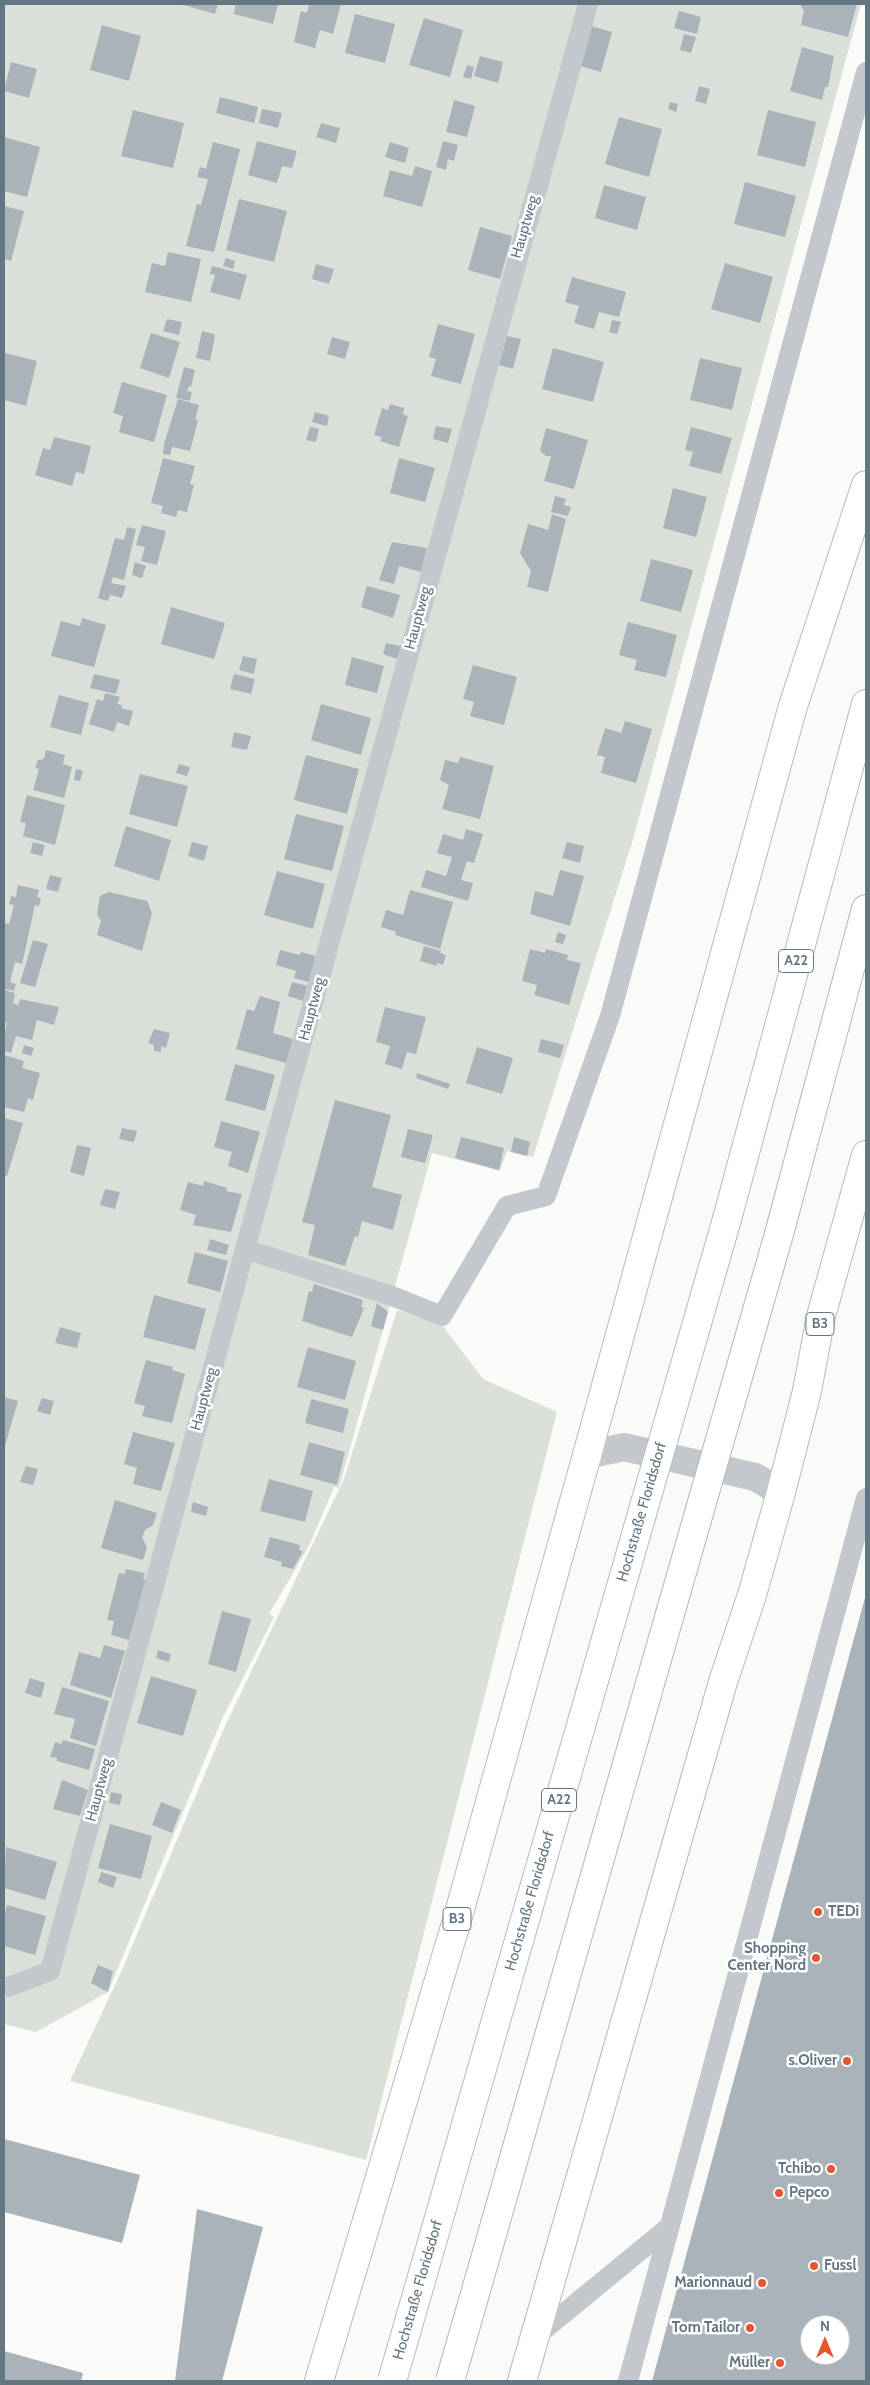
<!DOCTYPE html>
<html>
<head>
<meta charset="utf-8">
<style>
  body { margin:0 }
  #map { position:relative; width:870px; height:2385px; overflow:hidden; background:#fafaf8; font-family:Cabin,sans-serif }
  canvas { display:block }
  .frame { position:absolute; inset:0; border:5px solid #657683; pointer-events:none }
  .north { position:absolute; left:800px; top:2315px; width:50px; height:50px; box-sizing:border-box; background:#fff; border:1px solid #c1c8cd; border-radius:50%; rotate:0deg; font-size:14px; font-weight:700; line-height:20px; text-align:center; color:#657683 }
  .north::after { content:''; display:block; margin:auto; width:18px; height:22px; background:#e4572e; clip-path:polygon(50% 0,100% 100%,50% 72%,0 100%) }
</style>
</head>
<body>
<div id="map">
<canvas width="870" height="2385"></canvas>
<div class="frame"></div>
<div class="north">N</div>
</div>
<script>
const c = document.querySelector('canvas').getContext('2d');
c.lineJoin = 'round';
function paint(path, color) { c.fillStyle = color; c.fill(path, 'evenodd'); }
function strokePath(path, color, width, dash) { c.strokeStyle = color; c.lineWidth = width; c.lineCap = dash ? 'butt' : 'round'; c.setLineDash(dash || []); c.stroke(path); }
function drawText(font, color, halo, rows, align = 'center') {
  c.font = font + ' Cabin,sans-serif'; c.lineWidth = 5; c.setLineDash([]); c.textBaseline = 'middle'; c.strokeStyle = halo; c.fillStyle = color; for (const [text, x, y, turn = 0] of rows) {
    c.save(); c.translate(x, y); c.rotate((+turn || 0) * Math.PI / 180); c.textAlign = isNaN(turn) ? turn : align; if (halo) c.strokeText(text, 0, 0); c.fillText(text, 0, 0); c.restore();
  }
}
paint(new Path2D(`
  M 4,4 L 861,4 L 634,836 L 533,1157 L 507,1151 L 500,1171 L 432,1153 L 339,1488 L 334,1487 L 309,1546 L 269,1614 L 274,1617 L 221,1721 L 108,1992 L 36,2032 L 4,2024 Z
  M 397,1310 L 442,1325 L 483,1379 L 557,1412 L 366,2160 L 70,2081 L 122,1970 L 226,1724 L 344,1479 Z`), '#dadfd7');
paint(new Path2D(`
  M 180,4 L 218,4 L 215,14 Z
  M 236,4 L 278,4 L 273,24 L 234,14 Z
  M 309,4 L 341,4 L 333,34 L 320,30 L 315,48 L 294,42 L 301,11 L 307,13 Z
  M 800,4 L 857,4 L 848,37 L 801,25 L 804,11 Z
  M 679,11 L 701,17 L 697,34 L 674,28 Z
  M 355,14 L 395,24 L 385,63 L 345,53 Z
  M 424,18 L 463,30 L 450,77 L 409,65 Z
  M 102,25 L 141,36 L 129,81 L 90,70 Z
  M 591,26 L 612,32 L 601,72 L 580,66 Z
  M 684,34 L 696,37 L 691,53 L 680,50 Z
  M 802,47 L 834,56 L 828,87 L 825,87 L 822,100 L 790,91 Z
  M 480,56 L 503,62 L 498,83 L 474,76 Z
  M 11,62 L 37,69 L 29,98 L 4,91 Z
  M 467,65 L 474,67 L 471,79 L 463,77 Z
  M 699,86 L 710,89 L 706,104 L 695,101 Z
  M 220,97 L 258,107 L 254,123 L 216,113 Z
  M 454,100 L 475,106 L 467,137 L 446,132 Z
  M 670,102 L 678,104 L 676,112 L 668,109 Z
  M 262,109 L 282,113 L 278,128 L 259,123 Z
  M 133,110 L 184,123 L 173,168 L 121,156 Z
  M 768,110 L 816,122 L 805,167 L 757,155 Z
  M 619,117 L 662,129 L 649,177 L 605,164 Z
  M 321,123 L 340,128 L 336,143 L 316,137 Z
  M 4,137 L 40,147 L 27,197 L 4,191 Z
  M 257,141 L 297,151 L 292,168 L 282,166 L 277,183 L 248,175 Z
  M 443,141 L 458,145 L 454,161 L 448,159 L 446,170 L 436,167 Z
  M 213,142 L 240,149 L 214,252 L 186,246 L 197,204 L 201,205 L 208,179 L 197,177 L 200,167 L 206,169 Z
  M 390,142 L 409,148 L 405,163 L 385,157 Z
  M 415,166 L 432,171 L 422,207 L 383,196 L 390,170 L 412,176 Z
  M 745,182 L 796,196 L 785,237 L 734,224 Z
  M 604,185 L 646,197 L 637,230 L 595,218 Z
  M 239,199 L 287,211 L 274,262 L 226,250 Z
  M 4,206 L 24,211 L 11,261 L 4,259 Z
  M 480,227 L 512,236 L 500,279 L 468,270 Z
  M 168,252 L 201,259 L 191,302 L 145,292 L 152,263 L 165,266 Z
  M 226,258 L 235,261 L 233,269 L 223,266 Z
  M 725,263 L 773,277 L 760,323 L 711,309 Z
  M 316,264 L 334,269 L 329,284 L 312,279 Z
  M 212,266 L 247,275 L 240,300 L 210,292 L 215,275 L 210,274 Z
  M 572,277 L 626,292 L 619,317 L 599,312 L 594,329 L 574,323 L 579,306 L 565,302 Z
  M 167,319 L 182,322 L 179,335 L 163,331 Z
  M 612,320 L 621,322 L 617,334 L 609,332 Z
  M 438,324 L 475,334 L 461,384 L 431,376 L 436,359 L 429,357 Z
  M 202,331 L 214,334 L 215,336 L 210,361 L 196,358 Z
  M 151,333 L 180,342 L 169,378 L 140,368 Z
  M 507,336 L 521,339 L 513,369 L 499,365 Z
  M 332,337 L 350,342 L 345,359 L 327,354 Z
  M 553,348 L 604,362 L 593,402 L 542,389 Z
  M 5,353 L 37,361 L 26,406 L 4,400 Z
  M 700,358 L 742,368 L 732,410 L 690,400 Z
  M 184,367 L 195,370 L 191,387 L 189,386 L 187,391 L 192,392 L 190,401 L 176,398 Z
  M 122,382 L 167,395 L 154,442 L 119,432 L 123,416 L 113,413 Z
  M 178,399 L 199,405 L 195,419 L 198,420 L 190,451 L 172,447 L 170,455 L 163,454 L 164,444 Z
  M 390,404 L 404,408 L 403,414 L 408,416 L 399,447 L 380,441 L 382,437 L 374,435 L 382,408 L 388,410 Z
  M 315,412 L 329,416 L 327,426 L 312,422 Z
  M 436,426 L 452,429 L 448,443 L 433,439 Z
  M 310,427 L 319,429 L 316,442 L 306,440 Z
  M 691,427 L 732,438 L 721,474 L 689,466 L 693,452 L 685,450 Z
  M 546,428 L 588,440 L 574,489 L 544,481 L 551,456 L 546,456 L 540,451 Z
  M 54,437 L 91,446 L 84,474 L 76,472 L 72,486 L 35,475 L 43,448 L 50,450 Z
  M 163,458 L 195,466 L 190,484 L 194,485 L 187,512 L 178,510 L 176,517 L 161,513 L 163,506 L 151,503 Z
  M 399,458 L 435,468 L 425,502 L 390,493 Z
  M 673,488 L 707,497 L 696,537 L 663,528 Z
  M 555,496 L 566,499 L 564,505 L 571,507 L 568,516 L 551,512 Z
  M 552,514 L 566,519 L 548,592 L 527,587 L 531,571 L 520,553 L 528,524 L 548,530 Z
  M 142,525 L 166,531 L 157,565 L 141,561 L 145,547 L 136,545 Z
  M 127,527 L 136,529 L 124,580 L 113,577 L 111,583 L 126,586 L 122,598 L 110,595 L 108,601 L 98,598 L 115,538 L 124,540 Z
  M 392,542 L 427,548 L 421,572 L 399,566 L 394,584 L 379,580 Z
  M 651,559 L 693,570 L 681,612 L 640,601 Z
  M 135,562 L 146,566 L 142,578 L 132,575 Z
  M 367,586 L 400,595 L 393,618 L 361,607 Z
  M 171,607 L 225,623 L 214,659 L 161,644 Z
  M 82,618 L 106,625 L 94,667 L 51,656 L 61,621 L 80,626 Z
  M 628,622 L 677,635 L 666,677 L 634,670 L 637,660 L 619,655 Z
  M 386,643 L 401,646 L 397,659 L 383,654 Z
  M 243,656 L 257,659 L 254,674 L 239,670 Z
  M 352,657 L 384,666 L 377,693 L 345,685 Z
  M 473,665 L 517,677 L 504,725 L 470,716 L 474,702 L 463,699 Z
  M 94,674 L 120,680 L 116,694 L 90,688 Z
  M 234,674 L 255,679 L 251,694 L 230,689 Z
  M 105,693 L 120,697 L 117,704 L 122,705 L 121,708 L 133,711 L 129,726 L 117,722 L 114,732 L 89,724 L 97,699 L 103,701 Z
  M 59,695 L 89,703 L 81,735 L 50,727 Z
  M 321,704 L 371,718 L 361,755 L 311,740 Z
  M 625,721 L 652,729 L 636,783 L 601,773 L 605,757 L 597,755 L 605,728 L 621,733 Z
  M 234,732 L 251,736 L 247,750 L 231,747 Z
  M 46,750 L 65,755 L 63,764 L 72,767 L 64,798 L 33,790 L 39,769 L 35,768 L 38,760 L 44,759 Z
  M 306,755 L 359,769 L 347,814 L 294,800 Z
  M 460,757 L 494,766 L 480,819 L 442,809 L 449,785 L 440,780 L 445,760 L 458,763 Z
  M 179,764 L 190,767 L 187,776 L 176,773 Z
  M 76,769 L 83,771 L 80,781 L 74,780 Z
  M 140,774 L 188,786 L 177,827 L 129,814 Z
  M 27,795 L 65,805 L 55,845 L 23,836 L 26,823 L 20,822 Z
  M 296,814 L 344,826 L 332,871 L 284,859 Z
  M 126,826 L 171,840 L 159,881 L 114,866 Z
  M 466,829 L 483,834 L 474,863 L 467,861 L 461,880 L 473,883 L 468,901 L 421,887 L 426,870 L 446,876 L 452,857 L 437,853 L 443,834 L 463,840 Z
  M 33,842 L 45,845 L 42,856 L 30,853 Z
  M 192,842 L 208,846 L 204,861 L 188,856 Z
  M 567,842 L 584,846 L 580,863 L 562,858 Z
  M 560,870 L 584,876 L 570,926 L 530,914 L 535,891 L 553,896 Z
  M 277,871 L 325,884 L 313,929 L 264,915 Z
  M 50,875 L 62,878 L 58,892 L 46,889 Z
  M 18,885 L 39,890 L 37,897 L 41,898 L 39,906 L 35,905 L 22,964 L 15,962 L 10,982 L 16,984 L 14,991 L 4,989 L 4,923 L 9,924 L 14,905 L 9,904 L 11,896 L 16,897 Z
  M 410,890 L 453,902 L 440,949 L 395,935 L 396,932 L 381,927 L 386,910 L 403,915 Z
  M 109,892 L 147,901 L 152,913 L 142,951 L 97,935 L 101,921 L 97,915 L 100,896 Z
  M 558,932 L 566,935 L 563,944 L 555,942 Z
  M 33,940 L 48,944 L 35,987 L 20,983 Z
  M 424,946 L 441,951 L 440,953 L 446,955 L 443,965 L 437,963 L 437,966 L 420,961 Z
  M 530,949 L 545,953 L 546,949 L 568,955 L 567,960 L 581,963 L 569,1005 L 534,995 L 537,985 L 522,981 Z
  M 280,950 L 300,955 L 301,952 L 316,956 L 309,982 L 294,978 L 296,971 L 276,965 Z
  M 292,982 L 308,986 L 303,1001 L 288,996 Z
  M 4,990 L 15,993 L 13,1003 L 18,1005 L 20,999 L 59,1007 L 54,1025 L 37,1020 L 32,1040 L 16,1036 L 11,1053 L 4,1051 L 4,1036 L 7,1023 L 4,1022 Z
  M 260,996 L 280,1002 L 273,1033 L 293,1039 L 286,1063 L 236,1049 L 247,1009 L 254,1011 Z
  M 385,1007 L 426,1017 L 416,1054 L 407,1052 L 402,1069 L 385,1064 L 390,1046 L 376,1042 Z
  M 154,1029 L 170,1033 L 166,1048 L 161,1046 L 161,1052 L 154,1051 L 154,1045 L 148,1043 Z
  M 541,1039 L 564,1045 L 560,1058 L 538,1052 Z
  M 24,1045 L 34,1048 L 31,1056 L 22,1053 Z
  M 477,1047 L 513,1058 L 502,1094 L 466,1083 Z
  M 4,1055 L 24,1061 L 22,1068 L 40,1073 L 33,1100 L 28,1098 L 24,1112 L 4,1107 Z
  M 235,1064 L 275,1075 L 265,1111 L 225,1100 Z
  M 417,1073 L 450,1084 L 448,1089 L 416,1078 Z
  M 335,1100 L 391,1115 L 372,1187 L 402,1195 L 393,1230 L 362,1221 L 358,1237 L 355,1236 L 345,1266 L 308,1255 L 315,1225 L 302,1222 Z
  M 4,1118 L 23,1123 L 7,1176 L 4,1175 Z
  M 221,1121 L 260,1132 L 248,1173 L 228,1166 L 232,1152 L 214,1147 Z
  M 122,1128 L 137,1131 L 134,1142 L 119,1139 Z
  M 408,1129 L 433,1135 L 425,1163 L 401,1157 Z
  M 461,1137 L 504,1148 L 499,1170 L 455,1158 Z
  M 514,1137 L 530,1142 L 527,1156 L 511,1152 Z
  M 77,1145 L 91,1148 L 84,1176 L 70,1172 Z
  M 204,1181 L 227,1188 L 226,1191 L 242,1194 L 231,1232 L 193,1225 L 196,1215 L 180,1210 L 188,1182 L 203,1186 Z
  M 105,1189 L 120,1192 L 115,1209 L 100,1205 Z
  M 210,1239 L 229,1245 L 226,1255 L 207,1250 Z
  M 195,1252 L 228,1261 L 220,1292 L 187,1283 Z
  M 314,1284 L 363,1300 L 361,1307 L 364,1308 L 352,1337 L 302,1321 L 309,1291 L 312,1292 Z
  M 154,1295 L 206,1309 L 195,1350 L 143,1337 Z
  M 377,1303 L 388,1312 L 383,1330 L 371,1326 Z
  M 60,1327 L 81,1333 L 77,1348 L 55,1343 Z
  M 308,1347 L 356,1361 L 345,1400 L 297,1387 Z
  M 146,1360 L 173,1367 L 172,1370 L 185,1374 L 172,1423 L 142,1416 L 145,1406 L 134,1403 Z
  M 4,1397 L 18,1401 L 5,1446 L 4,1445 Z
  M 42,1398 L 54,1401 L 50,1415 L 37,1411 Z
  M 311,1399 L 349,1409 L 343,1433 L 305,1423 Z
  M 133,1432 L 175,1443 L 161,1491 L 133,1484 L 137,1468 L 124,1464 Z
  M 309,1442 L 345,1452 L 337,1485 L 300,1475 Z
  M 26,1466 L 38,1469 L 33,1485 L 20,1482 Z
  M 269,1479 L 313,1491 L 305,1522 L 260,1511 Z
  M 115,1500 L 157,1513 L 153,1525 L 145,1530 L 142,1538 L 147,1547 L 143,1560 L 101,1548 Z
  M 193,1502 L 208,1507 L 206,1516 L 191,1512 Z
  M 270,1537 L 300,1545 L 299,1550 L 303,1551 L 293,1569 L 281,1566 L 282,1562 L 264,1557 Z
  M 126,1569 L 145,1573 L 143,1579 L 146,1580 L 129,1640 L 111,1635 L 114,1621 L 107,1620 L 119,1573 L 125,1574 Z
  M 866,1594 L 866,2381 L 652,2381 ZM 810,2325 L 840,2325 L 840,2355 L 810,2355 Z
  M 222,1611 L 251,1619 L 236,1672 L 208,1664 Z
  M 104,1645 L 125,1651 L 111,1698 L 70,1685 L 79,1652 L 100,1658 Z
  M 158,1650 L 171,1654 L 169,1662 L 156,1658 Z
  M 151,1676 L 197,1690 L 183,1736 L 137,1723 Z
  M 30,1678 L 45,1683 L 41,1698 L 25,1693 Z
  M 62,1687 L 109,1701 L 96,1746 L 70,1738 L 75,1719 L 54,1714 Z
  M 63,1740 L 95,1749 L 89,1770 L 57,1761 L 57,1758 L 50,1757 L 55,1742 L 61,1744 Z
  M 62,1780 L 88,1790 L 80,1816 L 53,1809 Z
  M 111,1792 L 122,1794 L 120,1805 L 109,1803 Z
  M 161,1802 L 181,1810 L 172,1833 L 152,1825 Z
  M 110,1824 L 152,1836 L 141,1879 L 98,1868 Z
  M 6,1847 L 57,1862 L 45,1900 L 4,1888 Z
  M 101,1872 L 117,1877 L 113,1888 L 98,1882 Z
  M 7,1905 L 46,1916 L 35,1955 L 4,1946 L 4,1916 Z
  M 98,1965 L 113,1971 L 108,1992 L 91,1983 Z
  M 4,2139 L 140,2175 L 122,2243 L 4,2212 Z
  M 197,2209 L 263,2227 L 222,2381 L 175,2381 Z
  M 4,2351 L 83,2373 L 81,2381 L 4,2381 Z`), '#aab3b9');
const primary = new Path2D(`
  M 319,2381 L 457,1920 L 587,1455
  M 522,2381 L 723,1682 L 752,1595 L 780,1496 L 807,1391 L 821,1316 L 866,1155`);
const highway = new Path2D(`
  M 727,1219 L 866,704
  M 779,1234 L 866,909
  M 587,1455 L 793,706 L 866,485`);
strokePath(primary, '#b5babe', 30);
strokePath(highway, '#b4b9bd', 30);
strokePath(new Path2D(`
  M 245,1249 L 392,1296 L 442,1316 L 507,1206 L 546,1196 L 610,1016 L 866,72
  M 8,1987 L 50,1971 L 245,1249 L 588,4
  M 535,2337 L 669,2227
  M 628,2381 L 866,1498`), '#c3c8cc', 20);
strokePath(new Path2D(`
  M 587,1455 L 624,1447 L 755,1477 L 769,1485 L 780,1496`), '#c3c8cc', 28);
strokePath(primary, '#fff', 28);
strokePath(highway, '#fff', 28);
const highwayBridge = new Path2D(`
  M 392,2381 L 727,1219
  M 450,2381 L 779,1234`);
strokePath(highwayBridge, '#b4b9bd', 30, []);
strokePath(highwayBridge, '#fff', 28);
for (const [x, y, r, color] of [
  [818,1912,5,"#e4572e"],
  [816,1958,5,"#e4572e"],
  [847,2061,5,"#e4572e"],
  [831,2169,5,"#e4572e"],
  [779,2193,5,"#e4572e"],
  [814,2266,5,"#e4572e"],
  [762,2283,5,"#e4572e"],
  [750,2328,5,"#e4572e"],
  [780,2363,5,"#e4572e"]
]) { const dot = new Path2D(); dot.arc(x, y, r, 0, 2 * Math.PI); c.fillStyle = color; c.fill(dot); strokePath(dot, '#fff', 2); }
for (const [x, y, w] of [
  [796,961,35],
  [820,1324,28],
  [559,1800,35],
  [457,1919,28]
]) { const box = new Path2D(); box.roundRect(x - w / 2, y - 11.5, w, 23, 4); c.fillStyle = '#fff'; c.fill(box); strokePath(box, '#657683', 1); }
drawText('bold 14px', '#657683', null, [
  ["A22",796,961],
  ["B3",820,1324],
  ["A22",559,1800],
  ["B3",457,1919]
]);
drawText('15px', '#657683', '#fff', [
  ["Hauptweg",525,227,-74],
  ["Hauptweg",418,618,-75],
  ["Hauptweg",312,1009,-75],
  ["Hauptweg",204,1399,-75],
  ["Hochstraße Floridsdorf",642,1512,-74],
  ["Hauptweg",99,1790,-75],
  ["Hochstraße Floridsdorf",530,1901,-74],
  ["Hochstraße Floridsdorf",418,2290,-74]
]);
drawText('bold 15px', '#657683', '#fff', [
  ["TEDi",828,1912,"left"],
  ["Shopping",806,1949],
  ["Center Nord",806,1966],
  ["s.Oliver",837,2061],
  ["Tchibo",821,2169],
  ["Pepco",789,2193,"left"],
  ["Fussl",824,2266,"left"],
  ["Marionnaud",752,2283],
  ["Tom Tailor",740,2328],
  ["Müller",770,2363]
], 'right');
</script>
</body>
</html>
